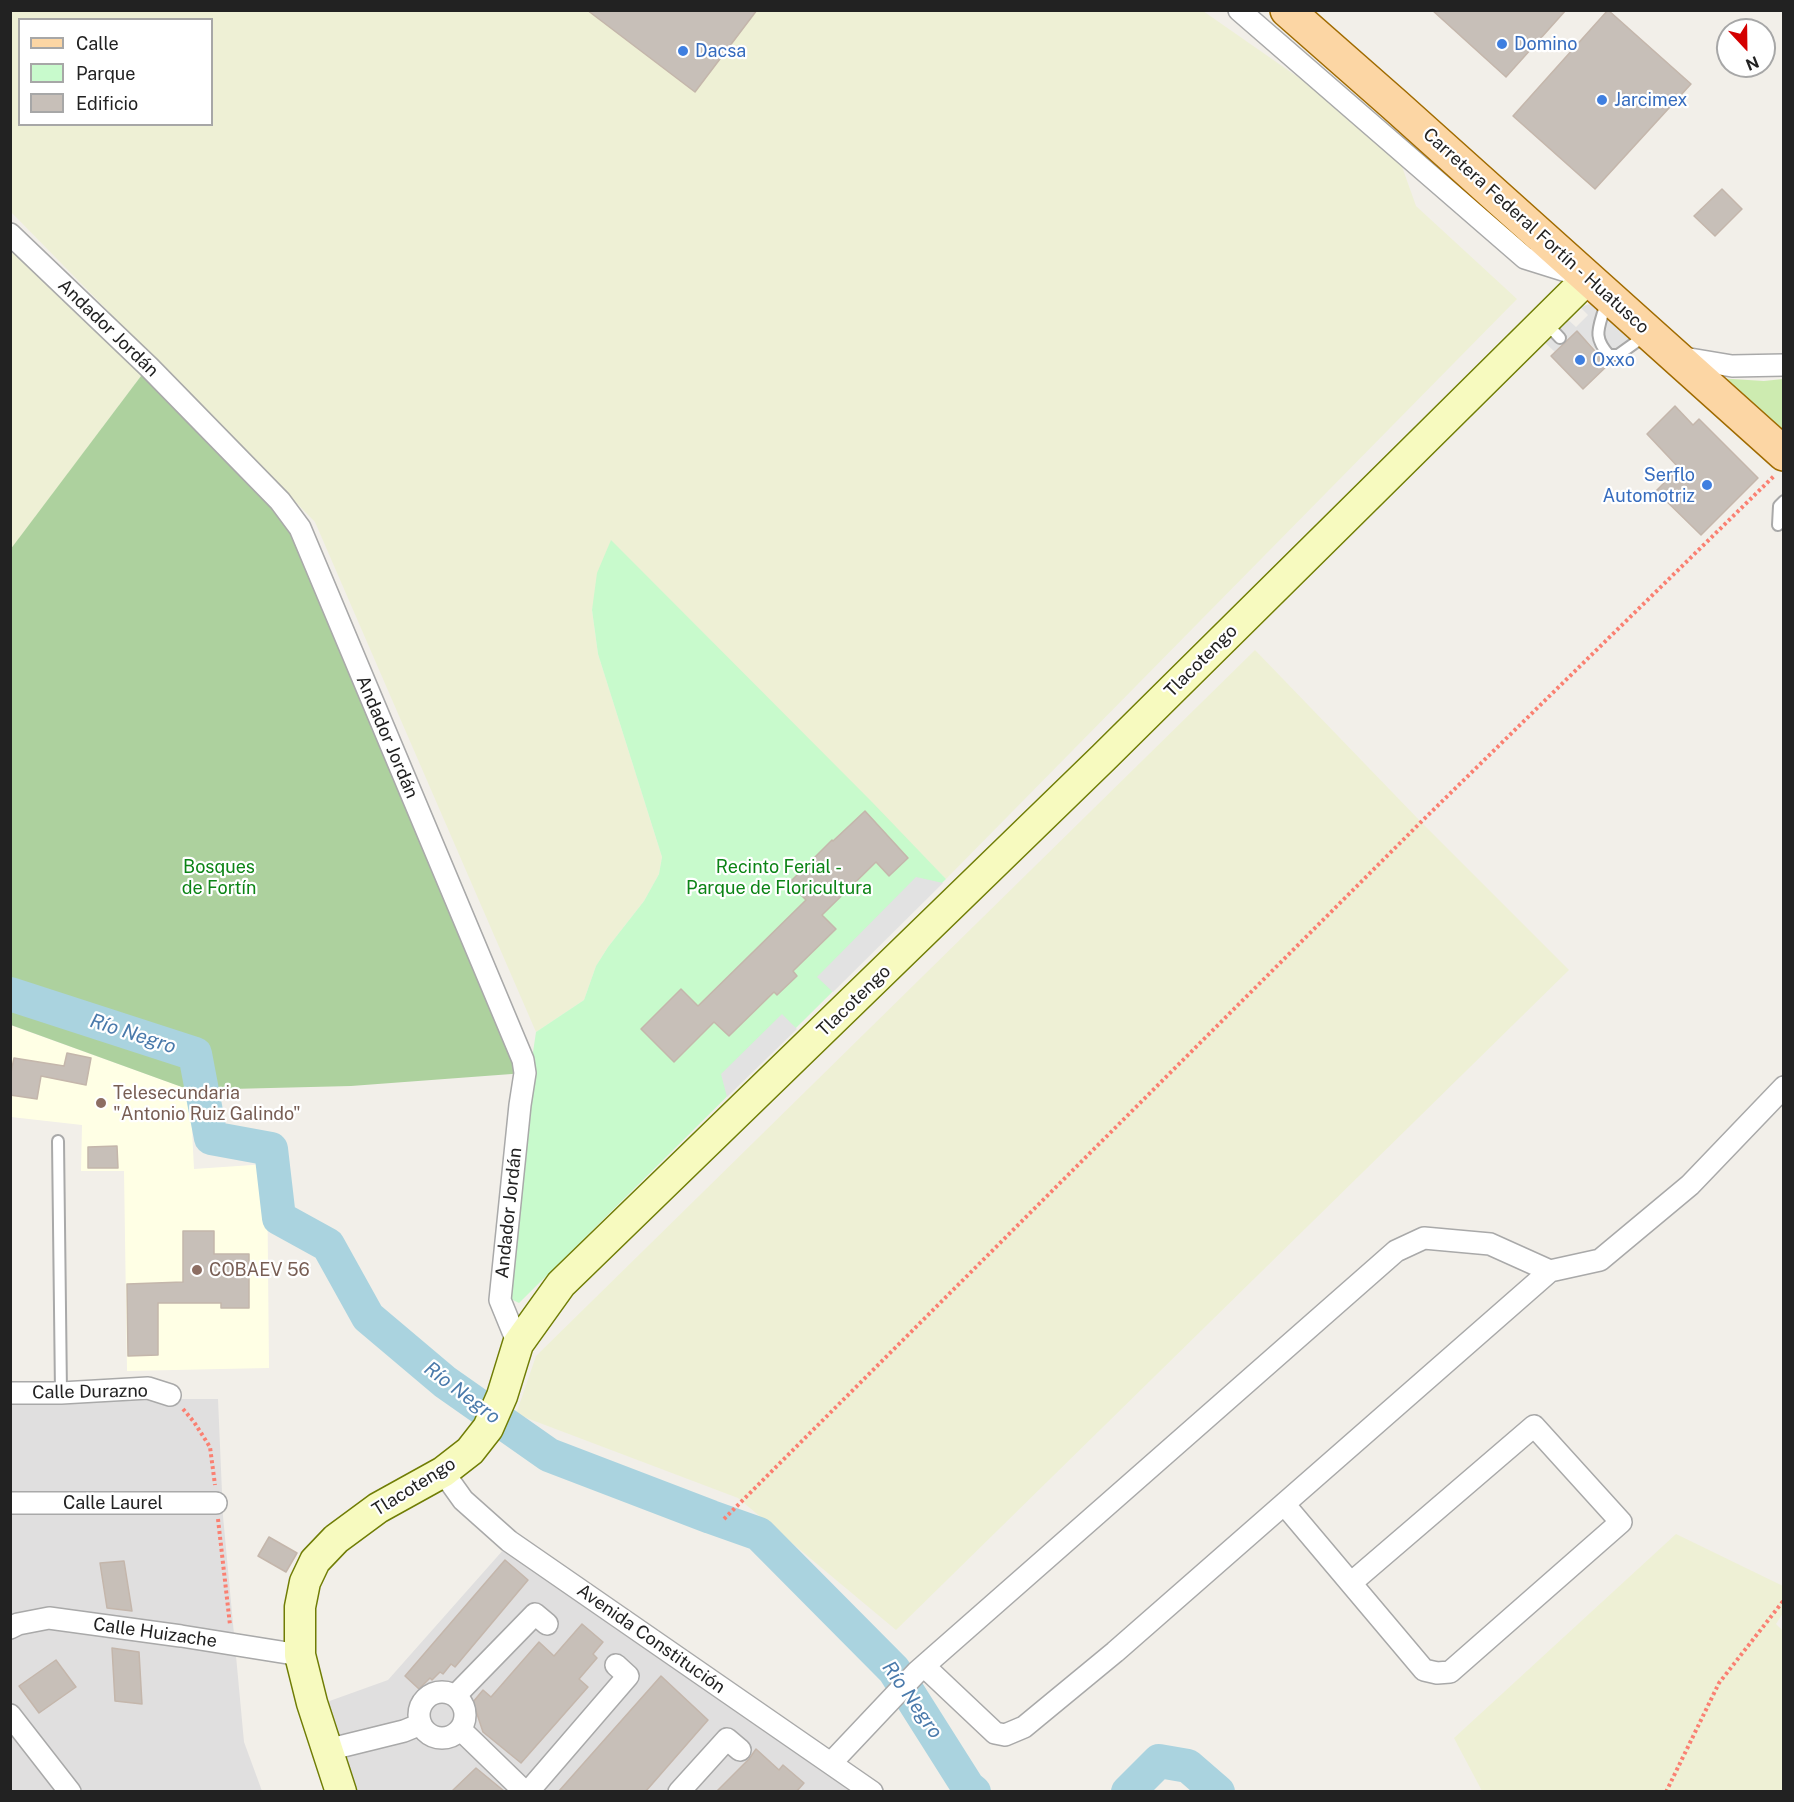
<!DOCTYPE html>
<html>
<head>
<meta charset="utf-8">
<style>
  body { margin:0 }
  #map { position:relative; width:1794px; height:1802px; overflow:hidden; background:#f2efe9; font-family:"Public Sans",sans-serif }
  canvas { display:block }
  .frame { position:absolute; inset:0; border:12px solid #222; pointer-events:none }
  .legend { position:absolute; left:18px; top:18px; width:195px; height:108px; box-sizing:border-box; background:#fff; border:2px solid #a7a7a7; margin:0; padding:8px 10px; list-style:none; font-size:18px; color:#222 }
  .legend li { display:flex; align-items:center; gap:12px; height:30px }
  .legend b { width:30px; border:2px solid #a7a7a7 }
  .north { position:absolute; left:1716px; top:18px; width:60px; height:60px; box-sizing:border-box; background:#fff; border:2px solid #a7a7a7; border-radius:50%; rotate:158deg; font-size:16px; font-weight:700; line-height:24px; text-align:center; color:#222 }
  .north::after { content:''; display:block; margin:auto; width:21px; height:27px; background:#d40000; clip-path:polygon(50% 0,100% 100%,50% 72%,0 100%) }
</style>
</head>
<body>
<div id="map">
<canvas width="1794" height="1802"></canvas>
<div class="frame"></div>
<ul class="legend">
<li><b style="height:8px;background:#fcd6a4"></b>Calle</li>
<li><b style="height:16px;background:#c8facc"></b>Parque</li>
<li><b style="height:16px;background:#c7bfb8"></b>Edificio</li>
</ul>
<div class="north">N</div>
</div>
<script>
const c = document.querySelector('canvas').getContext('2d');
c.lineJoin = 'round';
function paint(path, color) { c.fillStyle = color; c.fill(path, 'evenodd'); }
function strokePath(path, color, width, dash) { c.strokeStyle = color; c.lineWidth = width; c.lineCap = dash ? 'butt' : 'round'; c.setLineDash(dash || []); c.stroke(path); }
function drawText(font, color, halo, rows, align = 'center') {
  c.font = font + ' "Public Sans",sans-serif'; c.lineWidth = 4.5; c.setLineDash([]); c.textBaseline = 'middle'; c.strokeStyle = halo; c.fillStyle = color; for (const [text, x, y, turn = 0] of rows) {
    c.save(); c.translate(x, y); c.rotate((+turn || 0) * Math.PI / 180); c.textAlign = isNaN(turn) ? turn : align; if (halo) c.strokeText(text, 0, 0); c.fillText(text, 0, 0); c.restore();
  }
}
paint(new Path2D(`
  M 11,1399 L 218,1399 L 223,1516 L 244,1742 L 262,1791 L 11,1792 Z
  M 504,1549 L 854,1791 L 355,1791 L 324,1703 L 388,1680 Z`), '#e0dfdf');
paint(new Path2D(`
  M 10,1025 L 190,1090 L 194,1169 L 267,1164 L 269,1368 L 127,1371 L 124,1171 L 81,1171 L 82,1125 L 11,1117 Z`), '#ffffe5');
paint(new Path2D(`
  M 10,11 L 1203,11 L 1394,144 L 1416,206 L 1517,299 L 946,879 L 611,541 L 592,610 L 598,654 L 662,857 L 659,874 L 644,901 L 608,947 L 596,966 L 584,1000 L 536,1032 L 315,522 L 11,212 ZM 20,20 L 212,20 L 212,124 L 20,124 Z
  M 10,248 L 144,372 L 11,550 L 10,550 Z
  M 1255,650 L 1421,822 L 1569,970 L 896,1630 L 738,1498 L 516,1414 L 536,1356 Z
  M 1676,1534 L 1783,1586 L 1783,1613 L 1776,1624 L 1784,1632 L 1783,1791 L 1482,1791 L 1454,1738 Z`), '#eef0d5');
paint(new Path2D(`
  M 1716,378 L 1764,381 L 1783,379 L 1783,442 Z`), '#cdebb0');
paint(new Path2D(`
  M 144,372 L 300,528 L 525,1073 L 351,1086 L 190,1090 L 11,1025 L 10,550 Z`), '#add19e');
paint(new Path2D(`
  M 611,540 L 872,802 L 946,879 L 519,1303 L 509,1298 L 533,1079 L 536,1070 L 532,1059 L 536,1032 L 584,1000 L 596,966 L 608,947 L 644,901 L 659,874 L 662,857 L 598,654 L 592,610 L 597,573 Z`), '#c8facc');
paint(new Path2D(`
  M 1597,302 L 1642,342 L 1615,369 L 1577,331 L 1555,352 L 1540,338 L 1563,315 L 1576,327 L 1588,315 L 1580,307 Z
  M 916,877 L 943,883 L 833,992 L 817,977 Z
  M 782,1014 L 797,1029 L 727,1097 L 721,1074 Z`), '#e2e2e2');
strokePath(new Path2D(`
  M 10,994 L 195,1054 L 211,1138 L 271,1149 L 279,1218 L 328,1245 L 368,1317 L 445,1382 L 549,1455 L 711,1517 L 759,1534 L 894,1670 L 968,1787 L 974,1792
  M 1128,1792 L 1159,1761 L 1188,1766 L 1218,1792`), '#aad3df', 34);
const building = new Path2D(`
  M 587,10 L 757,10 L 695,92 Z
  M 1432,10 L 1566,10 L 1506,77 Z
  M 1608,10 L 1691,84 L 1595,189 L 1513,116 Z
  M 1722,189 L 1742,209 L 1715,236 L 1694,216 Z
  M 1577,331 L 1603,360 L 1609,364 L 1583,389 L 1551,356 Z
  M 1675,406 L 1693,425 L 1699,419 L 1758,478 L 1701,535 L 1656,491 L 1679,468 L 1647,434 Z
  M 865,811 L 908,858 L 889,876 L 876,862 L 822,915 L 836,929 L 793,971 L 797,976 L 777,995 L 774,992 L 729,1036 L 714,1022 L 674,1062 L 641,1029 L 681,989 L 698,1006 L 806,900 L 789,883 L 832,840 L 833,841 Z
  M 67,1053 L 91,1058 L 86,1085 L 41,1076 L 37,1099 L 10,1095 L 10,1077 L 14,1058 L 64,1066 Z
  M 117,1146 L 118,1168 L 88,1168 L 88,1147 Z
  M 183,1231 L 214,1231 L 214,1254 L 249,1254 L 249,1308 L 221,1308 L 221,1303 L 158,1303 L 158,1355 L 128,1356 L 127,1284 L 183,1282 Z
  M 269,1537 L 297,1553 L 286,1572 L 258,1556 Z
  M 505,1560 L 528,1580 L 455,1667 L 451,1664 L 443,1674 L 440,1672 L 432,1680 L 430,1678 L 419,1689 L 405,1676 Z
  M 124,1561 L 132,1611 L 107,1608 L 100,1563 Z
  M 582,1624 L 603,1642 L 593,1654 L 597,1658 L 579,1679 L 588,1687 L 521,1763 L 483,1732 L 473,1702 L 483,1690 L 491,1697 L 539,1642 L 554,1656 Z
  M 112,1648 L 139,1652 L 142,1704 L 115,1701 Z
  M 56,1660 L 76,1687 L 39,1713 L 19,1686 Z
  M 661,1676 L 708,1720 L 646,1791 L 559,1791 Z
  M 756,1749 L 779,1770 L 783,1765 L 804,1783 L 797,1791 L 717,1791 L 749,1759 Z
  M 476,1768 L 504,1791 L 452,1791 Z`);
paint(building, '#c7bfb8');
strokePath(building, '#c4b6ab', 1.5);
const lane = new Path2D(`
  M 1606,302 C 1600,327 1591,335 1609,355 L 1618,355 L 1646,335
  M 1546,323 L 1560,338
  M 1778,525 L 1779,506 L 1784,501
  M 58,1141 L 61,1393`);
const street = new Path2D(`
  M 1239,10 L 1525,258 L 1576,274
  M 10,234 L 149,367 L 280,501 L 300,528 L 523,1060 L 525,1073 L 520,1105 L 500,1300 L 518,1344
  M 1678,357 L 1732,366 L 1784,365
  M 10,1393 L 61,1393 L 148,1388 L 170,1395
  M 443,1472 L 463,1500 L 509,1541 L 872,1792
  M 10,1503 L 216,1503
  M 1284,1504 L 1424,1670 L 1437,1673 L 1450,1672 L 1621,1522 L 1534,1426 L 1351,1583
  M 10,1628 L 18,1624 L 49,1618 L 181,1636 L 300,1655
  M 924,1666 L 995,1733 L 1005,1735 L 1024,1727 L 1115,1652 L 1550,1271 L 1600,1260 L 1690,1185 L 1784,1087
  M419 1715a23 23 0 1 1 46 0a23 23 0 1 1-46 0Z
  M 455,1696 L 535,1614 L 547,1624
  M 10,1715 L 70,1792
  M 461,1730 L 525,1792
  M 327,1750 L 404,1731 L 421,1724
  M 831,1763 L 917,1672 L 1396,1251 L 1424,1238 L 1490,1244 L 1550,1271
  M 528,1792 L 628,1676 L 616,1665
  M 679,1792 L 727,1739 L 740,1750`);
const secondary = new Path2D(`
  M 341,1792 L 312,1703 L 300,1655 L 300,1607 L 305,1582 L 315,1561 L 336,1539 L 378,1508 L 443,1472 L 470,1451 L 488,1428 L 502,1396 L 518,1344 L 561,1284 L 1104,757 L 1588,278`);
const primary = new Path2D(`
  M 1287,10 L 1395,105 L 1784,454`);
strokePath(lane, '#a9a9a9', 14);
strokePath(street, '#a9a9a9', 24);
strokePath(secondary, '#707d05', 33);
strokePath(primary, '#a06b00', 36);
strokePath(new Path2D(`
  M 183,1409 L 194,1422 L 210,1447 L 215,1485
  M 218,1519 L 230,1625
  M 724,1519 L 1421,822 L 1774,476
  M 1666,1792 L 1719,1683 L 1784,1600`), '#fa8072', 4, [3, 3]);
strokePath(lane, '#fff', 10);
strokePath(street, '#fff', 21);
strokePath(secondary, '#f7fabf', 30);
strokePath(primary, '#fcd6a4', 33);
for (const [x, y, r, color] of [
  [1502,44,6,"#3f7fe0"],
  [683,51,6,"#3f7fe0"],
  [1602,100,6,"#3f7fe0"],
  [1580,360,6,"#3f7fe0"],
  [1707,485,6,"#3f7fe0"],
  [101,1103,6,"#8d6e63"],
  [197,1270,6,"#8d6e63"]
]) { const dot = new Path2D(); dot.arc(x, y, r, 0, 2 * Math.PI); c.fillStyle = color; c.fill(dot); strokePath(dot, '#fff', 2); }
drawText('18px', '#366cbe', '#fff', [
  ["Domino",1514,44],
  ["Dacsa",695,51],
  ["Jarcimex",1614,100],
  ["Oxxo",1592,360],
  ["Serflo",1695,475,"right"],
  ["Automotriz",1695,496,"right"]
], 'left');
drawText('18px', '#222', '#fff', [
  ["Carretera Federal Fortín - Huatusco",1536,231,42],
  ["Andador Jordán",108,328,44],
  ["Tlacotengo",1201,661,-45],
  ["Andador Jordán",387,737,67],
  ["Tlacotengo",854,1001,-44],
  ["Andador Jordán",509,1213,-84],
  ["Calle Durazno",90,1392,-1],
  ["Tlacotengo",414,1487,-32],
  ["Calle Laurel",113,1503],
  ["Calle Huizache",155,1633,8],
  ["Avenida Constitución",651,1639,35]
]);
drawText('18px', '#0c8416', '#fff', [
  ["Bosques",219,867],
  ["de Fortín",219,888],
  ["Recinto Ferial -",779,867],
  ["Parque de Floricultura",779,888]
]);
drawText('18px', '#785e54', '#fff', [
  ["Telesecundaria",113,1093],
  ["\"Antonio Ruiz Galindo\"",113,1114],
  ["COBAEV 56",209,1270]
], 'left');
drawText('italic 20px', '#4a7aab', '#fff', [
  ["Río Negro",133,1034,18],
  ["Río Negro",462,1393,37],
  ["Río Negro",912,1700,55]
]);
</script>
</body>
</html>
